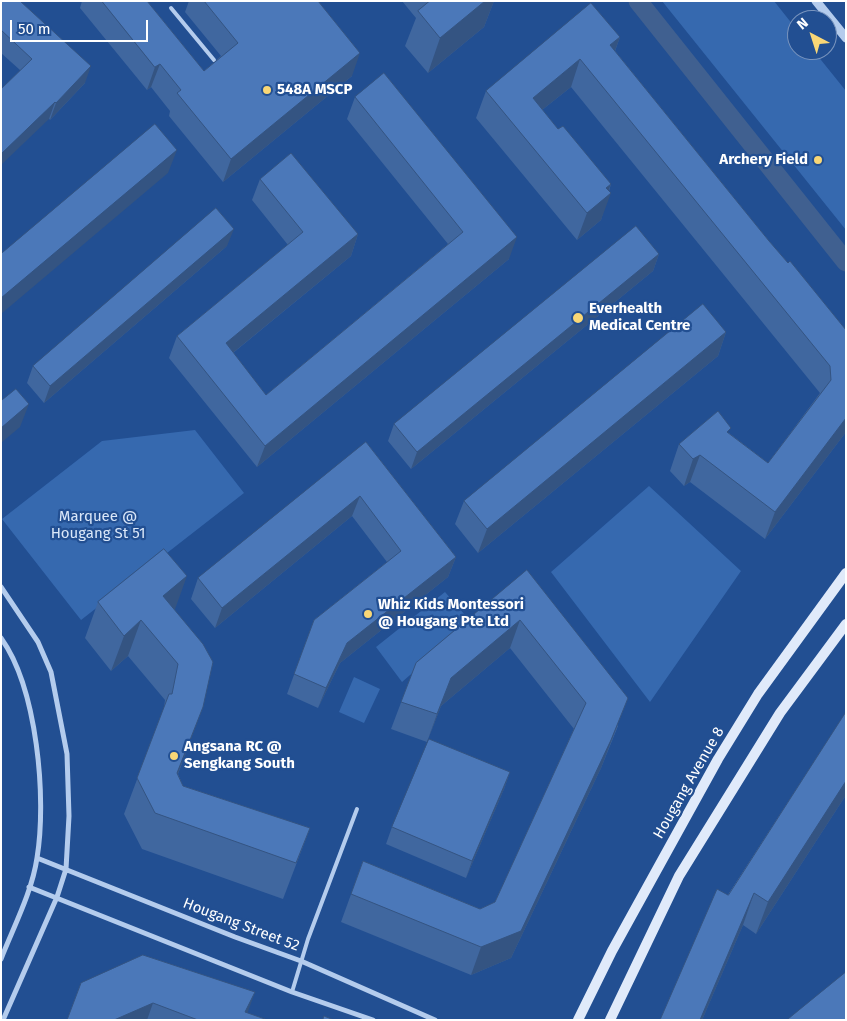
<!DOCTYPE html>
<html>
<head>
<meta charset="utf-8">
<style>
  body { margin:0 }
  #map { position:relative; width:847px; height:1021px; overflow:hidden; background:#224f92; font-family:"Fira Sans",sans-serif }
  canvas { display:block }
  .frame { position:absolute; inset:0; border:2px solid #fff; pointer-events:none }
  .north { position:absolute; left:787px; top:10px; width:50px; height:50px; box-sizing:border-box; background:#224f92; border:1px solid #7a95be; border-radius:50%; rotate:320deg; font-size:14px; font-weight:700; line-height:20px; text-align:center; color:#fff }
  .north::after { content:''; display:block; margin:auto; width:18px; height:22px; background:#f9d776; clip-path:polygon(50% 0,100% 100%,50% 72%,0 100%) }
  .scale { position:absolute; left:10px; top:20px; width:138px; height:22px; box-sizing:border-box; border:2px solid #fff; border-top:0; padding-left:6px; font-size:15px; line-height:18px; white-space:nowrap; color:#fff; -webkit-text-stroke:4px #224f92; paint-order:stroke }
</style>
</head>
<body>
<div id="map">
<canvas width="847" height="1021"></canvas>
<div class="frame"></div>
<div class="north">N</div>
<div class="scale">50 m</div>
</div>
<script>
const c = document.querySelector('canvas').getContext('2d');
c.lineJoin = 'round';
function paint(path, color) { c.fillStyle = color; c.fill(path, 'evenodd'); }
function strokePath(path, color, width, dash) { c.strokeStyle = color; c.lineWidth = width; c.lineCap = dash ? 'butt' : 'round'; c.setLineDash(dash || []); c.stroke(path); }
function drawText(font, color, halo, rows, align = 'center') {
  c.font = font + ' "Fira Sans",sans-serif'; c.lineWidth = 4.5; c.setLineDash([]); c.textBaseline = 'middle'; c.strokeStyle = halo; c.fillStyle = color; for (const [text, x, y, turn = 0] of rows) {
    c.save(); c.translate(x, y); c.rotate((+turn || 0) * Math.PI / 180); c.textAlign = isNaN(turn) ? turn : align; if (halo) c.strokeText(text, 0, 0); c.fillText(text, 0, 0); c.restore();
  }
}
paint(new Path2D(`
  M 662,1 L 774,1 L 797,30 L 797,50 L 813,50 L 846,91 L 846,230 Z
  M 195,430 L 244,493 L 81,620 L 2,519 L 102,441 Z
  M 649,486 L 741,571 L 650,702 L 551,572 Z
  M 445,592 L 471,622 L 402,682 L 376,647 Z
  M 354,677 L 380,689 L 364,723 L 339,712 Z`), '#3669af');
strokePath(new Path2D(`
  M 638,1 L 846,262`), '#406090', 19);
strokePath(new Path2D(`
  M 171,8 L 214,60
  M 292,992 L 308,939 L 357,809`), '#b4cced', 4);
strokePath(new Path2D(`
  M 1,587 L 38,642 L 51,672 L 67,754 L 69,816 L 66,869 L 57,897 L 3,1020
  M 1,638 C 37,688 47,798 37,858 C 32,892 14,926 1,959
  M 37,858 L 235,937 L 301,961 L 435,1020
  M 29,887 L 292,992 L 373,1020`), '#b4cced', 5);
strokePath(new Path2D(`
  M 816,1 L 846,38`), '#b4cced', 9);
strokePath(new Path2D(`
  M 578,1020 L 612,951 L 718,759 L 758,694 L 846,573
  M 610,1020 L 679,876 L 780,713 L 846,624`), '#e0eafa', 10);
paint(new Path2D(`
  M 1,1 L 85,83 L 50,120 L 20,70 L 1,53 Z
  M 82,1 L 147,1 L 204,71 L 221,56 L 185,12 L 189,1 L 318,1 L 352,76 L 223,182 L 169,116 L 170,111 L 151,87 L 147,90 L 80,8 Z
  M 402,1 L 494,1 L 484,27 L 428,73 L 405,46 L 416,18 Z
  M 620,37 L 615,51 L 769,241 L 846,330 L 846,432 L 765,539 L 690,482 L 684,486 L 670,471 L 679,444 L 729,433 L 768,463 L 820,393 L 571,87 L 542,110 L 558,129 L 611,184 L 601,220 L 577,240 L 476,118 L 486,91 Z
  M 355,97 L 509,259 L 257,467 L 169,358 L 177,336 L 288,245 L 252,200 L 260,179 L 358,234 L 351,256 L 233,353 L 266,395 L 448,244 L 347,119 Z
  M 227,246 L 44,403 L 27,383 L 33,366 Z
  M 659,254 L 653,271 L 411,469 L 388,441 L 394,424 Z
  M 726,332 L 718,356 L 478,553 L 455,524 L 464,501 Z
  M 366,442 L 456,557 L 448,577 L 340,663 L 318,708 L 287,694 L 314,620 L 387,562 L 352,516 L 215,628 L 191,599 L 198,578 Z
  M 527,570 L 618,726 L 601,768 L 511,958 L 471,975 L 341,922 L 363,861 L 480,909 L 495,902 L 574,729 L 510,648 L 441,706 L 427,742 L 391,729 L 416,663 Z
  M 98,602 L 174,610 L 190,742 L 178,774 L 183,786 L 310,828 L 283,899 L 142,849 L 124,814 L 164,708 L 165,700 L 128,656 L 111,671 L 85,638 Z
  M 846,712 L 846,795 L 756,934 L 743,925 L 702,1020 L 660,1020 L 728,895 Z
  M 510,772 L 504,789 L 466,878 L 386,844 L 392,827 Z
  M 81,983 L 247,1013 L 265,1020 L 67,1020 Z`), '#40679f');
paint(new Path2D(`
  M 485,1 L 494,1 L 484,27 L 428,73 L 440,38 Z
  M 620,37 L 610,64 L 610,45 Z
  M 360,53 L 352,76 L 223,182 L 231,159 Z
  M 580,59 L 571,87 L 523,125 L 533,98 Z
  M 160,64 L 151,87 L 147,90 L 155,67 Z
  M 91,66 L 85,83 L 50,120 L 56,103 Z
  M 55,102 L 49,119 L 1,165 L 1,154 Z
  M 177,150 L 168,173 L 1,314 L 1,298 Z
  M 611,184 L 606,197 L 611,193 L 601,220 L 577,240 L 587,213 L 606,188 Z
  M 234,229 L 227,246 L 44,403 L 50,386 Z
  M 358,234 L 351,256 L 218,365 L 226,343 Z
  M 517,237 L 509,259 L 257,467 L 265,446 Z
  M 659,254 L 653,271 L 411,469 L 417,452 Z
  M 726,332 L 718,356 L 478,553 L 487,529 Z
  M 29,404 L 20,427 L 1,443 L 1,428 Z
  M 846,418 L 846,432 L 765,539 L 775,512 Z
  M 700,455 L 690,482 L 684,486 L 693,459 Z
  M 360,496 L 352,516 L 215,628 L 222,608 Z
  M 456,557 L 448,577 L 340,663 L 318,708 L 326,688 L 347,643 Z
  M 187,576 L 174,612 L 150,632 L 163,596 Z
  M 141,620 L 128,656 L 111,671 L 124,636 Z
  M 520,620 L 510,648 L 441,706 L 427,742 L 437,714 L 451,678 Z
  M 628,698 L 601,768 L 511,958 L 471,975 L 481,947 Z
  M 203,707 L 190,742 L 164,809 L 177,773 Z
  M 510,772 L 504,789 L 466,878 L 472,861 Z
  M 846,781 L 846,795 L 756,934 L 768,902 Z
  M 754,893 L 743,925 L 702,1020 L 700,1020 Z
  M 255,992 L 245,1020 L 245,1012 Z
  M 153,1003 L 147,1020 L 114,1020 Z`), '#345482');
const building = new Path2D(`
  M 1,1 L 20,1 L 91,66 L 56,103 L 55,102 L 1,154 L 1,89 L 32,59 L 1,30 Z
  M 102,1 L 147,1 L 204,71 L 238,43 L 204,1 L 318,1 L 360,53 L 231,159 L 177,93 L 181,90 L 160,64 L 155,67 Z
  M 430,1 L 485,1 L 440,38 L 418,11 Z
  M 591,3 L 620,37 L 610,45 L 769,241 L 788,263 L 790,261 L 846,330 L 846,418 L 775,512 L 700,455 L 693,459 L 679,444 L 718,411 L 731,428 L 727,432 L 768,463 L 831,380 L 830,366 L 580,59 L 533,98 L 558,129 L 563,126 L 611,184 L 606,188 L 611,193 L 587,213 L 486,91 Z
  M 384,73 L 517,237 L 265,446 L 177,336 L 303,232 L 260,179 L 291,153 L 358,234 L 226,343 L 266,395 L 463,232 L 355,97 Z
  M 155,124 L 177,150 L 1,298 L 1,254 Z
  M 216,208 L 234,229 L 50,386 L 33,366 Z
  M 636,226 L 659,254 L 417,452 L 394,424 Z
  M 703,304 L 726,332 L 487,529 L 464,501 Z
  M 16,389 L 29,404 L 1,428 L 1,401 Z
  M 366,442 L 456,557 L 347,643 L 326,688 L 294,674 L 314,620 L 401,551 L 360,496 L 222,608 L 198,578 Z
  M 164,549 L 187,576 L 163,596 L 203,644 L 213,662 L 203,707 L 177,773 L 183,786 L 310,828 L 296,863 L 155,813 L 137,778 L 169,694 L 172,694 L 178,664 L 141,620 L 124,636 L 98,602 Z
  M 527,570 L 628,698 L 611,740 L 521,931 L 481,947 L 351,894 L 363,861 L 480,909 L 495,902 L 586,703 L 520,620 L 451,678 L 437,714 L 401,702 L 416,663 Z
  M 846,712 L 846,781 L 768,902 L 754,893 L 700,1020 L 660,1020 L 717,889 L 728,895 Z
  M 429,739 L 510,772 L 472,861 L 392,827 Z
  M 143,955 L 255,992 L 245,1012 L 265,1019 L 265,1020 L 198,1020 L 153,1003 L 114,1020 L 67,1020 L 81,983 Z
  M 846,972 L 846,1020 L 787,1020 Z
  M 324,1016 L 334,1020 L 323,1020 Z`);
paint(building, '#4b78b9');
strokePath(building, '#345482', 1);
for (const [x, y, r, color] of [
  [267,90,5,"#f9d776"],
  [818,160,5,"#f9d776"],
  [578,318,6,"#f9d776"],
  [368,614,5,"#f9d776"],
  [174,756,5,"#f9d776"]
]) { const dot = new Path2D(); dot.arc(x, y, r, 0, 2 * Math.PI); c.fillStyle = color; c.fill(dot); strokePath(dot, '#224f92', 2); }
drawText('bold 15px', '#fff', '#224f92', [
  ["548A MSCP",277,90],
  ["Archery Field",808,160,"right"],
  ["Everhealth",589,309],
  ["Medical Centre",589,326],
  ["Whiz Kids Montessori",378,605],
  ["@ Hougang Pte Ltd",378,622],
  ["Angsana RC @",184,747],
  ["Sengkang South",184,764]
], 'left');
drawText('15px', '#dae7f9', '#224f92', [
  ["Marquee @",98,517],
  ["Hougang St 51",98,534]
]);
drawText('15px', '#fff', '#224f92', [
  ["Hougang Avenue 8",689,783,-60],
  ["Hougang Street 52",241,925,21]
]);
</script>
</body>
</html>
